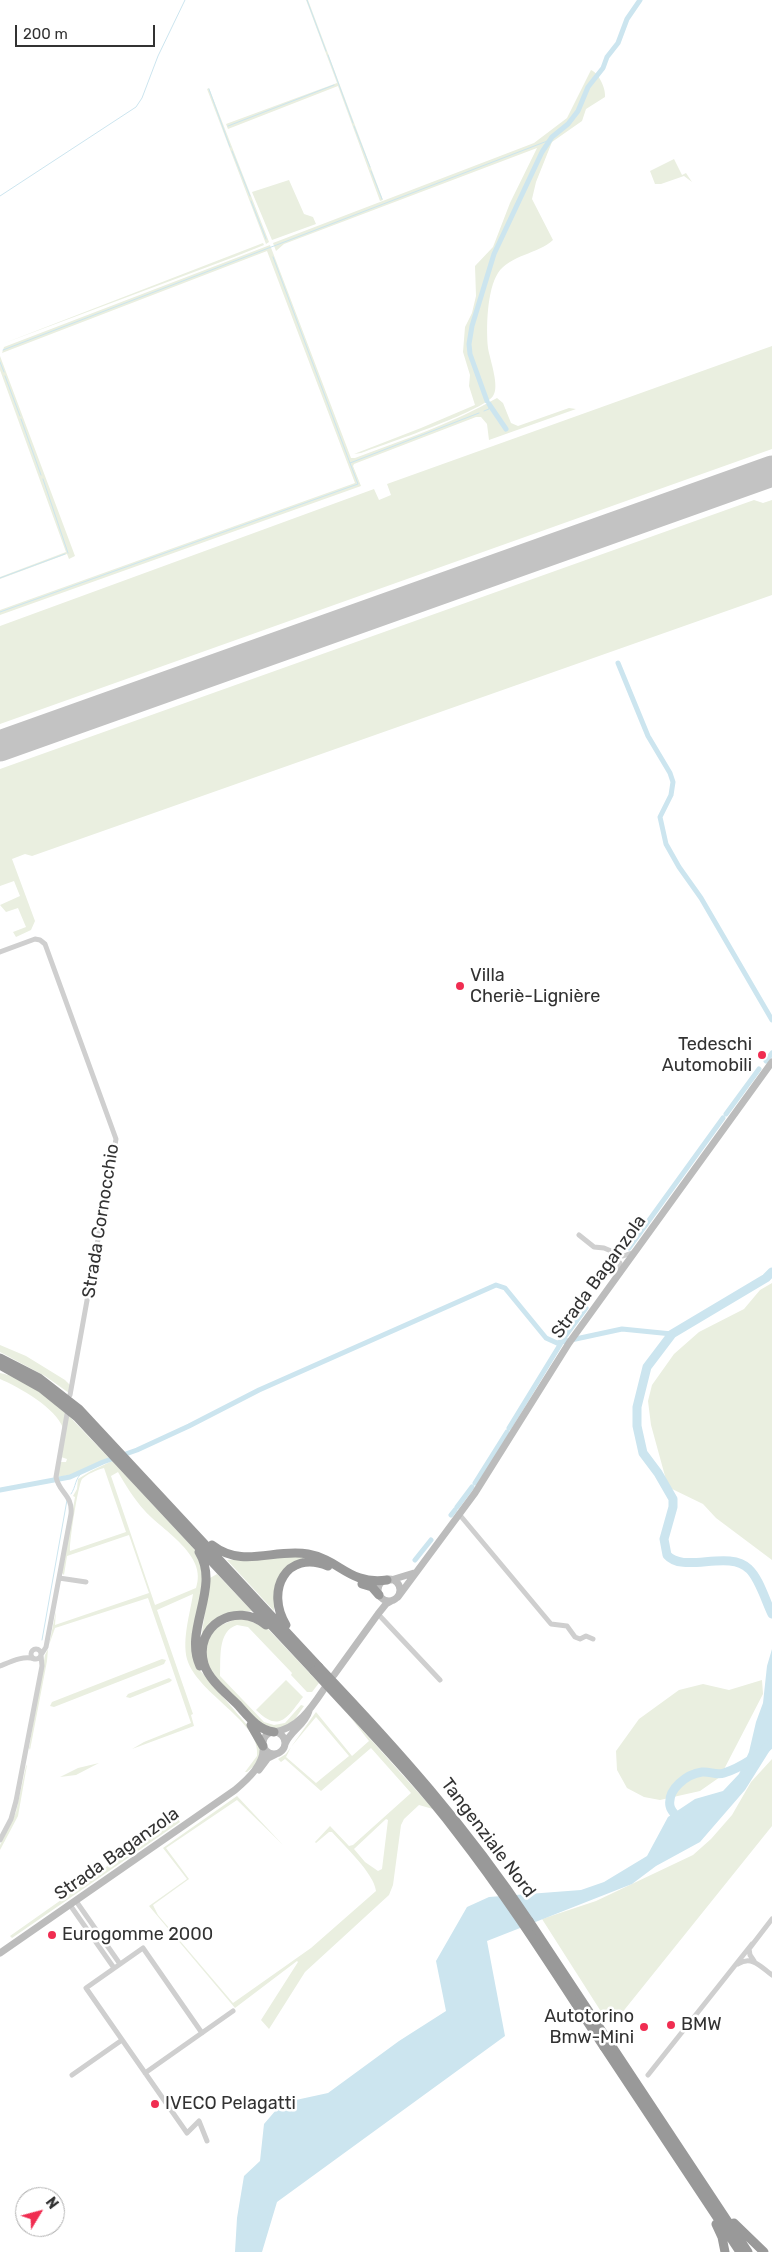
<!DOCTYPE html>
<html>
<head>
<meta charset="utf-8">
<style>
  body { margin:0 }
  #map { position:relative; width:772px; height:2252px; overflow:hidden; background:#fff; font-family:Rubik,sans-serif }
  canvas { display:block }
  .north { position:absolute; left:15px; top:2187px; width:50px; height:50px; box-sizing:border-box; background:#fff; border:1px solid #adadad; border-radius:50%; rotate:53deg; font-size:14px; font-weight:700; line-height:20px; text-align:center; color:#323232 }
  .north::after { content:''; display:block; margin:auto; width:18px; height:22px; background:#f02d51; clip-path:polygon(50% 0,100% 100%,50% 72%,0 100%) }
  .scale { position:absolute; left:15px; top:25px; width:140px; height:22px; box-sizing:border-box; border:2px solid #323232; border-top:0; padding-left:6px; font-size:15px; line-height:18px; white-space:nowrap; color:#323232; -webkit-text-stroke:4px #fff; paint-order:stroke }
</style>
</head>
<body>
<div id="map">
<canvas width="772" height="2252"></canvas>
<div class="north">N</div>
<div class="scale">200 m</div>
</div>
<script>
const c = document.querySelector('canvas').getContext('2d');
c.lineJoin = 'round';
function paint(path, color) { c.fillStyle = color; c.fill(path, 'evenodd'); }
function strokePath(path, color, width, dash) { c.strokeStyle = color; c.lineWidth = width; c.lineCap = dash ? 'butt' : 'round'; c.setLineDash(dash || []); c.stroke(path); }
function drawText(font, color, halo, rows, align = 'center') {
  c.font = font + ' Rubik,sans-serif'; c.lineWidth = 5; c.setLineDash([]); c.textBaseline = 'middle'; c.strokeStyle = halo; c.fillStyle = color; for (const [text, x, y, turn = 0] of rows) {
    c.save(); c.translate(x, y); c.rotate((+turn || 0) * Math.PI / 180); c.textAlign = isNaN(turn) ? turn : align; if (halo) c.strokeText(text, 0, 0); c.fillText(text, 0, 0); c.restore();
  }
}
paint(new Path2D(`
  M 306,0 L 308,0 L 383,200 L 380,201 L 338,86 L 228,129 L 226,124 L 337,83 Z
  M 591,70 C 599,73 606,89 605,97 L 586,109 L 582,121 L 552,142 L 536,182 L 532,199 L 553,240 C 538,254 510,255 498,273 C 487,290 486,328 488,348 C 490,360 500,387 493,396 C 483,411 383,445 361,453 L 354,454 L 421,428 L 475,405 L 469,386 L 470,375 L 463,352 L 465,327 L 472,313 L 476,296 L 475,266 L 493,247 L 510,203 L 537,148 L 284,244 L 276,251 L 273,243 L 534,143 L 567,118 Z
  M 209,88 L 269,242 L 266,244 L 207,89 Z
  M 674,159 L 682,175 L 686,173 L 692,182 L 684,176 L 661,184 L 655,184 L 650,171 Z
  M 289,180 L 304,214 L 313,217 L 316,224 L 272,240 L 252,192 Z
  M 263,243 L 264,245 L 234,257 L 2,344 Z
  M 270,245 L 351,458 L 355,458 C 403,440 453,423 497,398 L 503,403 L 511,423 L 518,426 L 569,408 L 576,409 L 489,440 L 487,424 L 481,417 L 476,417 L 354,464 L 353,466 L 361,486 L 0,615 L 0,610 L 355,483 L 267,251 L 2,353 L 4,347 Z
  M 772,346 L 772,449 L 0,724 L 0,626 L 374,489 L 379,500 L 391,495 L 387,484 Z
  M 0,356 L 75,556 L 69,559 L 67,554 L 0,579 L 0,577 L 66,552 L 0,370 Z
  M 754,500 L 763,503 L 772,500 L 772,595 L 32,856 L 25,854 L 12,859 L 35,921 L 31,930 L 16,937 L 13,932 L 26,927 L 18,908 L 6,912 L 0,905 L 20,896 L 14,881 L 0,886 L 0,769 Z
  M 772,1283 L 772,1560 L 716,1518 L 703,1504 L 668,1487 L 651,1425 L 648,1401 L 652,1385 L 674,1354 L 699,1332 L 744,1309 L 760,1290 Z
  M 0,1345 L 26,1356 L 65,1380 L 70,1385 L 69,1393 L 45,1376 L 0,1352 Z
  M 0,1373 C 24,1377 47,1398 65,1413 L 63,1428 C 56,1408 19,1387 0,1379 Z
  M 68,1415 L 109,1458 L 75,1474 L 58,1477 L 60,1462 L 66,1462 L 67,1459 L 61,1457 Z
  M 112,1461 L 196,1551 L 204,1576 L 193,1642 L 198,1668 L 254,1733 L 260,1749 L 260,1755 L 255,1765 L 247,1772 L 245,1772 L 257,1756 C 262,1722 197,1694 187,1659 C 182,1639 190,1614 193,1594 L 157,1610 L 193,1714 L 191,1715 L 194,1726 L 132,1749 L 144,1742 L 191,1723 L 148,1598 L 55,1628 L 49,1645 L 56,1611 L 55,1625 L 149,1593 L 129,1535 L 67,1556 L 64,1575 L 62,1573 L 75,1497 L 73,1496 L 77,1489 L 78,1479 L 91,1471 ZM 104,1468 L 126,1532 L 70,1551 C 69,1543 78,1485 82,1479 C 87,1474 97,1470 104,1468 ZM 118,1472 C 126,1486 134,1499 145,1511 C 163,1531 208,1555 196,1588 L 155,1605 L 111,1476 Z
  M 289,1556 L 311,1557 L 279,1576 L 274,1591 L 274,1611 L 227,1560 Z
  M 217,1574 L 252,1611 L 240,1612 L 201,1639 L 210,1578 Z
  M 241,1617 L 268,1629 L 319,1683 L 312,1692 L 307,1692 L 291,1675 L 292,1673 L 248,1627 L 237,1625 C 217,1631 221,1660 220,1676 L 264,1722 L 274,1725 L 285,1723 L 301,1705 L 304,1706 L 295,1719 L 288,1725 L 276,1729 L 259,1723 L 209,1671 L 205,1645 L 214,1628 Z
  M 48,1649 L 47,1661 L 30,1750 L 29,1748 L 45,1655 Z
  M 162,1659 L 166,1660 L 164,1664 L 54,1707 L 50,1706 L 52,1702 Z
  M 169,1678 L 172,1680 L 170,1682 L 130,1698 L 126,1697 L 128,1694 Z
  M 286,1680 L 303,1697 C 288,1716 280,1734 256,1710 Z
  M 762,1680 L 763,1694 L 720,1777 L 700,1791 L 660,1800 L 644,1797 L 627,1788 L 617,1770 L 616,1751 L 639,1719 L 679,1690 L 703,1684 L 729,1690 Z
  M 316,1712 L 352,1756 L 369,1741 L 347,1713 L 433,1809 L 419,1805 L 404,1819 L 401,1825 L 393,1885 L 389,1895 L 305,1972 L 269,2029 L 261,2020 L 298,1962 L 297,1961 L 235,2008 L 149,1906 L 187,1879 L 163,1848 L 237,1796 L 283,1845 L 237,1800 L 166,1848 L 189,1879 L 153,1905 L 158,1915 L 233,2003 L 311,1948 L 376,1891 C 374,1873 344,1846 332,1832 L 329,1832 L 316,1843 L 315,1842 L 330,1826 L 349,1846 L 353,1845 L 411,1793 L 371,1748 L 321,1791 L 285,1759 L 281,1762 L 278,1759 L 286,1754 ZM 316,1717 L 349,1756 L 316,1783 L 286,1757 L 291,1747 ZM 386,1819 L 388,1820 L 382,1869 L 378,1871 L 365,1862 L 354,1849 Z
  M 772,1759 L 772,1826 L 617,2019 L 607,2021 L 542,1919 L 596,1901 L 693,1855 L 711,1839 L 732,1815 L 751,1782 Z
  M 99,1763 L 76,1775 L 60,1777 L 78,1768 Z
  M 27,1765 L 18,1816 L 0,1850 L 0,1845 L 16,1812 L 26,1766 Z
  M 178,1819 L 180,1822 L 12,1938 L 10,1936 L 88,1881 L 110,1864 Z`), '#eaefe0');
paint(new Path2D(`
  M 772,1649 L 772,1747 L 745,1790 L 700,1842 L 656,1866 L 632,1884 L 487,1941 L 505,2036 L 277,2202 L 262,2252 L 235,2252 L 237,2218 L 244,2176 L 260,2161 L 264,2124 L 282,2103 L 328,2093 L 399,2041 L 446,2011 L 436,1961 L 467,1907 L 489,1897 L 581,1890 L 604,1882 L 647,1856 L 668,1817 L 695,1799 L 723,1791 L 739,1774 L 749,1752 L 756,1722 L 763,1703 L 767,1666 Z`), '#cce5ef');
strokePath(new Path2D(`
  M 307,0 L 326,51
  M 328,55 L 353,123
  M 209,89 L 230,147
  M 228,126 L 334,85
  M 354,126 L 370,167
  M 232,151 L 250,196
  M 371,171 L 382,199
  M 0,196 L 136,107 L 142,98 L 158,56 L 185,0
  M 251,201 L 266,239
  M 273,257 L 350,463 L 479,413
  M 3,350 L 550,140
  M 0,362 L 4,372
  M 5,376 L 20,416
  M 484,411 L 489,409 L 489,406
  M 21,419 L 41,475
  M 43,479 L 68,553
  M 0,578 L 65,554
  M 0,612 L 358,484 L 350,463
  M 71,1494 C 76,1487 75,1478 82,1473
  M 42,1640 L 67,1500`), '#cce5ef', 1);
strokePath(new Path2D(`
  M 487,401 L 470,354 L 469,344 L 472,326 L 494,254 L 542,152 L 552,137 L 568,124 L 578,111 L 588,87 L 603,68 L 607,57 L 618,43 L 627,19 L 640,0
  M 489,404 L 506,429
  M 618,663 L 648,736 L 670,773 L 673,782 L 671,795 L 660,817 L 666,844 L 679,867 L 701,898 L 772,1020
  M 766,1061 L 772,1053
  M 726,1114 L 759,1069
  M 629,1248 L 723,1118
  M 509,1428 L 566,1335 L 586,1308
  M 475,1483 L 507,1432
  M 0,1490 L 70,1477 L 103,1462 L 137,1450 L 189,1426 L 259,1390 L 496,1285 L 505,1288 L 546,1338 L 557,1343 L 622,1329 L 672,1334
  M 457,1507 L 472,1487
  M 451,1515 L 455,1510
  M 415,1560 L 431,1540`), '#cce5ef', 5);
strokePath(new Path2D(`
  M 772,1272 L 766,1278 L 672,1334 L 647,1367 L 637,1407 L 637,1426 L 643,1453 L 658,1473 L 673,1499 L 673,1507 L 664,1539 L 667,1555 C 683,1574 729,1549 749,1569 C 759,1578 766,1602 772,1614
  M 681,1821 C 677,1816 671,1812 670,1806 C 667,1789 687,1774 702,1772 C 710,1771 716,1776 724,1773 C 740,1768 762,1754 772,1742`), '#cce5ef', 9);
strokePath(new Path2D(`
  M 0,746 L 772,471`), '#c3c3c3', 31);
strokePath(new Path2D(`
  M 0,952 L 35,939 L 40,940 L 45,944 L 116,1139 L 70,1395
  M 579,1235 L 594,1247 L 604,1248 L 623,1256 L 632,1253
  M 611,1252 L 620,1263 L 620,1273
  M 459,1514 L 551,1624 L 567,1626 L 575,1637 L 580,1639 L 586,1636 L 593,1639
  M 59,1578 L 86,1582
  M 378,1614 L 440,1680
  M31 1654a5 5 0 1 1 10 0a5 5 0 1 1-10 0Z
  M 0,1666 C 10,1662 24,1655 34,1659
  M 0,1840 L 11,1819 L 16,1801 L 42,1666 L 41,1655 L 46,1647 L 71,1514 C 73,1495 59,1493 56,1477 L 67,1414
  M 76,1901 L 120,1964
  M 70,1905 L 114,1968
  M 754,1961 L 750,1955 L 749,1949 L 772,1919
  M 738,1964 C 752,1955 761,1967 772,1975
  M 202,2033 L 143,1948 L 86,1988 L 187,2133 L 199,2121 L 207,2141
  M 145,2073 L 233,2011
  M 72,2075 L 122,2040
  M 648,2075 L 752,1944`), '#cfcfcf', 5);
strokePath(new Path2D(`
  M378 1590a11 11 0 1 1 22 0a11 11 0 1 1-22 0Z
  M 391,1580 L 414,1573
  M 398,1597 L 475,1493 L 569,1343 L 772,1062
  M 334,1675 L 378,1614 L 386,1604 L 393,1600
  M263 1743a11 11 0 1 1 22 0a11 11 0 1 1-22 0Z
  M 274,1732 C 298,1729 312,1707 324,1689
  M 285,1744 C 291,1730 305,1725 309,1711
  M 259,1770 L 268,1758 L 276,1754
  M 0,1953 L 235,1790 C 248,1779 265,1764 263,1746`), '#bcbcbc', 7);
strokePath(new Path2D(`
  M 0,1358 L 39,1378 L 79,1409 L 319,1667
  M 0,1365 L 41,1388 L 77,1417 L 314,1671
  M 212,1545 C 243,1569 274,1548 308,1554 C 341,1560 348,1585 387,1580
  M 199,1552 C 221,1588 183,1630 200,1666
  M 362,1584 L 372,1587 L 379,1595
  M 266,1625 C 236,1600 193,1626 204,1664 C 209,1680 226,1693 238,1705 C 248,1716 258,1730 274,1732
  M 286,1625 C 265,1591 286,1549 328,1566
  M 251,1725 L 263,1746
  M 529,1921 L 748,2252
  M 604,2047 L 740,2252
  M 734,2223 L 764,2252
  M 716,2224 L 722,2237 L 725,2252`), '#999', 9);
strokePath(new Path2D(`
  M 319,1667 C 397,1749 466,1826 529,1921
  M 314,1671 C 363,1725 414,1776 458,1834 C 511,1902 557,1976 604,2047`), '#999', 9);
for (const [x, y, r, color] of [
  [460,986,5,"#f02d51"],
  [762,1055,5,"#f02d51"],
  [52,1935,5,"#f02d51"],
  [671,2025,5,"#f02d51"],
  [644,2027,5,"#f02d51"],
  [155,2104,5,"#f02d51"]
]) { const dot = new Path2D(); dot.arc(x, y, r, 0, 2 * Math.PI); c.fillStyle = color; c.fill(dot); strokePath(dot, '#fff', 2); }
drawText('18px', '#323232', '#fff', [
  ["Villa",470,976],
  ["Cheriè-Lignière",470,997],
  ["Tedeschi",752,1045,"right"],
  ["Automobili",752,1066,"right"],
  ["Eurogomme 2000",62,1935],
  ["Autotorino",634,2017,"right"],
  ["Bmw-Mini",634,2038,"right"],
  ["BMW",681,2025],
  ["IVECO Pelagatti",165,2104]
], 'left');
drawText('18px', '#323232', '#fff', [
  ["Strada Cornocchio",101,1221,-81],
  ["Strada Baganzola",599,1277,-54],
  ["Tangenziale Nord",488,1838,53],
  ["Strada Baganzola",117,1854,-35]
]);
</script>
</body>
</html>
